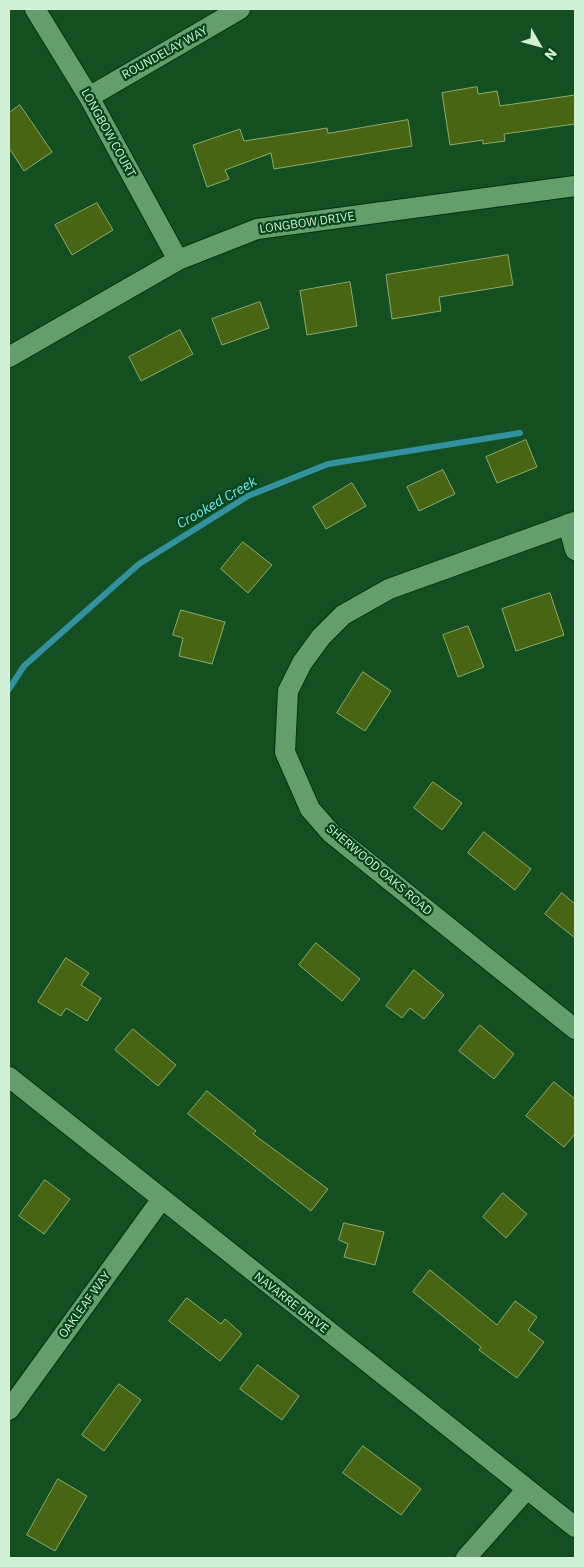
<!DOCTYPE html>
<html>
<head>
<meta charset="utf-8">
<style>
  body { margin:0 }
  #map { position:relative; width:584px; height:1567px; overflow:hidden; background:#144f22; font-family:"IBM Plex Sans",sans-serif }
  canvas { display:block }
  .frame { position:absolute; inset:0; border:10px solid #d2f0d5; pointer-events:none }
  .north { position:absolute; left:514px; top:20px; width:50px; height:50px; -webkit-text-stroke:4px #044418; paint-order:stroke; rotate:128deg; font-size:14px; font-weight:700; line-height:20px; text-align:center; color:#d2f0d5 }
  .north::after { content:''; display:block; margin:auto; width:18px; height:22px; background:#d2f0d5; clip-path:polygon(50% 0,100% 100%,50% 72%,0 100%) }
</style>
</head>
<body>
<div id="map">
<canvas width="584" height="1567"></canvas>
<div class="frame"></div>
<div class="north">N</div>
</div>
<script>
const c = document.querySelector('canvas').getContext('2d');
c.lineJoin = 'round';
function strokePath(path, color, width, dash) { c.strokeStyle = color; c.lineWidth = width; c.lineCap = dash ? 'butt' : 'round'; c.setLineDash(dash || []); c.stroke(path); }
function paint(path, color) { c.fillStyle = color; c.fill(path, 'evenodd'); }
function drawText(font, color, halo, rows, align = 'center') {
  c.font = font + ' "IBM Plex Sans",sans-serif'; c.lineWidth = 4.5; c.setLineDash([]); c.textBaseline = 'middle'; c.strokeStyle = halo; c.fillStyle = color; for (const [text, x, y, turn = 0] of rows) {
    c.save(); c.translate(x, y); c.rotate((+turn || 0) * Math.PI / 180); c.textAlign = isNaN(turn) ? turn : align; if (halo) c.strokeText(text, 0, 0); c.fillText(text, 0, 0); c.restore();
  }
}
strokePath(new Path2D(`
  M 9,689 L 24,666 L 139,564 L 248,496 L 328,464 L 520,433`), '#33929f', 6);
const building = new Path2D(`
  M 477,87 L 478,94 L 497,91 L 500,106 L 575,95 L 575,124 L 504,134 L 505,141 L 483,144 L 483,140 L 450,145 L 442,93 Z
  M 20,105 L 52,152 L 24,171 L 9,148 L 9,113 Z
  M 408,120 L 412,146 L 274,169 L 271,153 L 225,170 L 229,179 L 207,187 L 193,145 L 240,129 L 244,141 L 327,128 L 328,133 Z
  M 97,203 L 113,230 L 72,255 L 55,225 Z
  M 508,255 L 513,285 L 439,297 L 441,311 L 392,319 L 386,275 Z
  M 350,282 L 357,326 L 307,335 L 300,291 Z
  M 260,302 L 269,328 L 222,345 L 212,319 Z
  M 180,330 L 193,354 L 141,381 L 129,357 Z
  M 526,440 L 537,467 L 497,483 L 486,457 Z
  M 443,470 L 455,494 L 419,511 L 407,487 Z
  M 352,483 L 366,506 L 326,529 L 313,507 Z
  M 243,542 L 272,565 L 248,593 L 221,569 Z
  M 550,593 L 564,635 L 516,651 L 502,609 Z
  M 181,610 L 225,622 L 212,664 L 179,656 L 183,638 L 173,635 Z
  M 468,626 L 484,667 L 458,677 L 443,635 Z
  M 363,672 L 391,691 L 365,731 L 337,713 Z
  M 433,782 L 462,803 L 442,830 L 414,808 Z
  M 484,832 L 531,869 L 515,890 L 468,853 Z
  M 562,893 L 575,904 L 575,938 L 545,914 Z
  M 316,943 L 360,979 L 342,1001 L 299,965 Z
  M 66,958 L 89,973 L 81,985 L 101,998 L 87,1021 L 66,1008 L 61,1016 L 38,1002 Z
  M 414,970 L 444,995 L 424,1019 L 410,1008 L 402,1018 L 386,1006 Z
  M 480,1025 L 514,1054 L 494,1079 L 459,1051 Z
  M 133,1029 L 176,1065 L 158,1086 L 115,1050 Z
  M 554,1082 L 575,1099 L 575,1134 L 564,1147 L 526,1116 Z
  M 207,1091 L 256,1131 L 253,1134 L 328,1189 L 311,1211 L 188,1114 Z
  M 45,1180 L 70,1199 L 44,1234 L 19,1216 Z
  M 503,1193 L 527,1214 L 506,1238 L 483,1217 Z
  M 344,1223 L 384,1232 L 375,1265 L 344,1257 L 348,1244 L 339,1240 Z
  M 430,1270 L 497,1325 L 515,1301 L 537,1317 L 528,1330 L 544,1342 L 517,1378 L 479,1350 L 481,1347 L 413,1292 Z
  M 187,1298 L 221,1324 L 225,1319 L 242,1334 L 220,1361 L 169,1321 Z
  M 258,1365 L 299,1396 L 282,1420 L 240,1389 Z
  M 119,1384 L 141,1400 L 104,1451 L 82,1435 Z
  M 363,1446 L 421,1489 L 401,1515 L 343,1473 Z
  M 58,1479 L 87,1496 L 55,1551 L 27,1535 Z`);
paint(building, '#486514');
strokePath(building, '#8eab69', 1);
const minor = new Path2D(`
  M 35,9 L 89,97 L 178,260
  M 89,97 L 240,9
  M 9,357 L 178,260 L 257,229 L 575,186
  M 575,522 L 389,589 L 343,615 L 321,637 L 302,663 L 288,691 L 285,752 L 310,809 L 331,833 L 575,1029
  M 568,524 L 575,550
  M 9,1077 L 575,1527
  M 9,1410 L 161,1200
  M 466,1558 L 527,1489`);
strokePath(minor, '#043210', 22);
strokePath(minor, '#649e6c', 20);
drawText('12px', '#d2f0d5', '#044418', [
  ["ROUNDELAY WAY",165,53,-29],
  ["LONGBOW COURT",108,133,61],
  ["LONGBOW DRIVE",307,223,-8],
  ["SHERWOOD OAKS ROAD",379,870,40],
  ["NAVARRE DRIVE",291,1303,38],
  ["OAKLEAF WAY",85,1305,-54]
]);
drawText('italic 14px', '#6eebfc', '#044418', [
  ["Crooked Creek",217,503,-30]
]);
</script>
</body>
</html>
